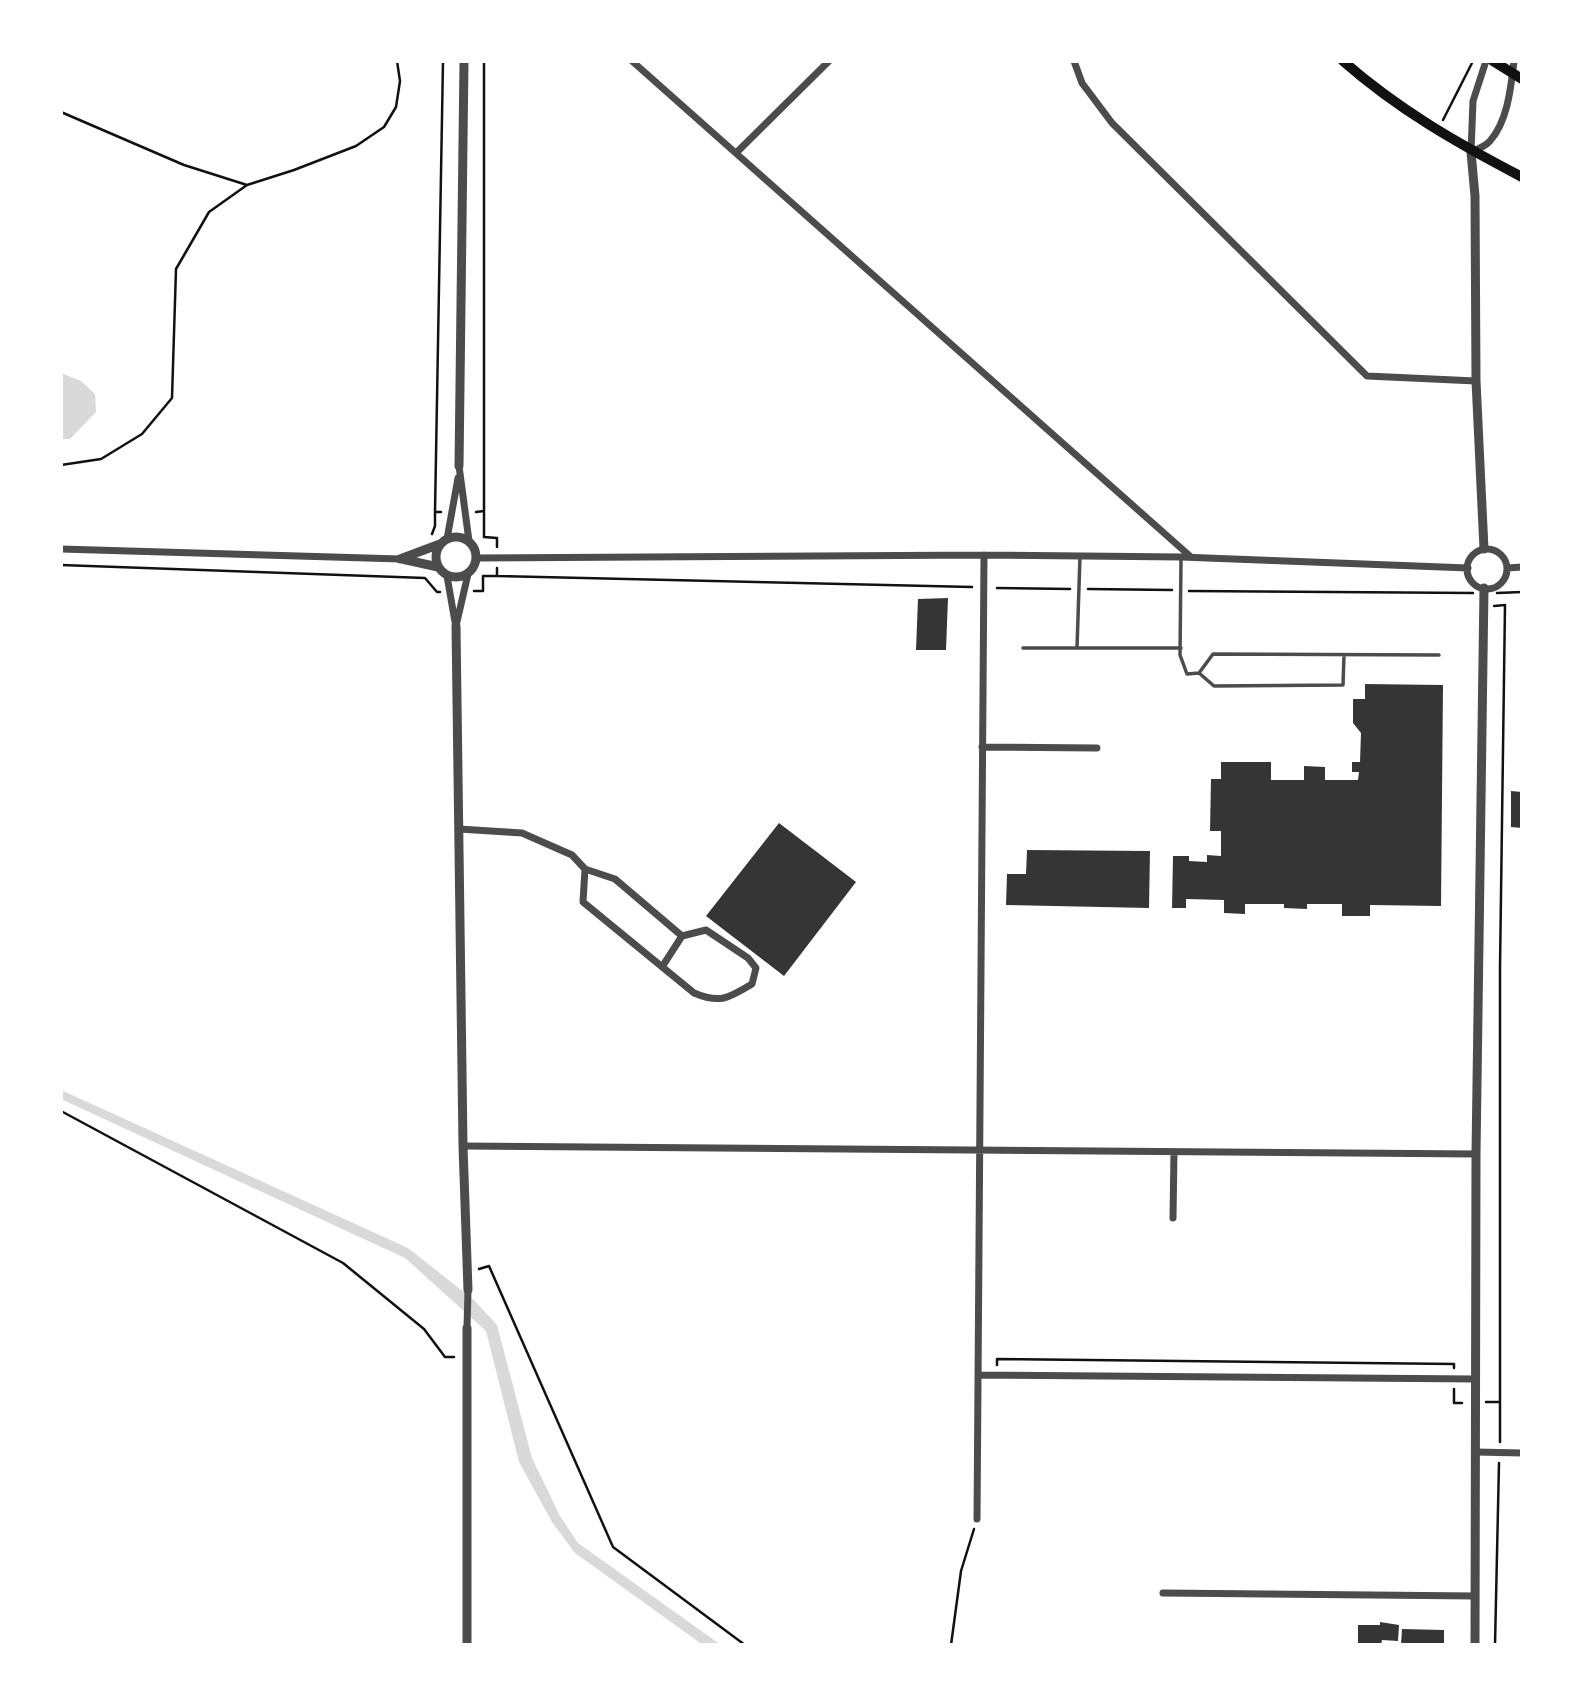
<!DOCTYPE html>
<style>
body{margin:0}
#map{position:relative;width:1583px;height:1706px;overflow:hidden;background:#fff;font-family:Figtree,sans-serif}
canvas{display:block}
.frame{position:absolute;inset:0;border:63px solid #fff;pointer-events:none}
</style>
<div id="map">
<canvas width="1583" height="1706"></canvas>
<div class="frame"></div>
</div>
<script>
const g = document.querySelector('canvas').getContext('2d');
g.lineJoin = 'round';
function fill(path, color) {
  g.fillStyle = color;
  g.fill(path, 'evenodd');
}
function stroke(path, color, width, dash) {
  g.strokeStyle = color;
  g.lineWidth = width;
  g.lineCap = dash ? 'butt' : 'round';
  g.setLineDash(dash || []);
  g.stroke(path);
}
fill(new Path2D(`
 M61,373L81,381L95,394L96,412L70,439H61Z
 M61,1090L408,1248L475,1301L497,1325L532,1458L560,1516L578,1543L721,1645H703L575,1553L552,1522L519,1462L486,1331L405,1258L61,1099Z`), '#d9d9d9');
fill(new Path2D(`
 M948,598L946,650H916L918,599Z
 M1365,684L1443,685L1441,906L1370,905V916H1342V904H1307V909L1284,908V904H1245V914L1224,913V900L1186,899V908H1172L1173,856H1189V861L1207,862V855L1221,856V831H1210L1211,779H1221V762H1271V780H1304V766L1325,767V780H1358L1359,772H1352V762H1360L1361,733L1353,723V699H1365Z
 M1511,791L1522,792V828L1511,827Z
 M779,823L856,882L784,976L706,916Z
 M1027,850L1150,851L1149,908L1006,905L1007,874H1026Z
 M1380,1622L1399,1625L1398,1641L1382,1640L1381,1645H1358V1625H1380Z
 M1402,1629L1444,1630V1645H1401Z`), '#353535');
stroke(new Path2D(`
 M61,112L184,165L247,185
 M1443,120L1472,63
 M61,465L101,459L142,434L172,398L176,269L209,212L247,185L294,170L356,146L384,127L396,107L400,81L397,61
 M484,511V61
 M435,512L443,61
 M476,512L484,511V537L497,538V547
 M432,534L435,526V512H441
 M61,565L425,578L437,592H440
 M497,576L972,587
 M997,588L1070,589
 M1088,589L1172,590
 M474,591H483V576H497V568
 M1189,591L1473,593
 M1497,593L1522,592
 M1494,606L1505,605L1500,967V1442
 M61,1111L343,1263L424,1329L445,1357H454
 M479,1269L489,1266L613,1547L745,1645
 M997,1365V1359L1454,1364V1368
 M1454,1389V1403H1462
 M1486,1402H1500
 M951,1645L961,1571L974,1529
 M1495,1645L1499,1463`), '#111', 2.5);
stroke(new Path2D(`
 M1181,559L1180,655L1187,674L1199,673L1214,686L1343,685L1344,655
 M1023,648H1181
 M1077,648L1080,556
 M1199,673L1213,654L1439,655`), '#4c4c4c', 3.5);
stroke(new Path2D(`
 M632,61L1191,557
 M1074,61L1082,83L1112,123L1367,376L1476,381
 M1486,61L1473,101L1471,152C1478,149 1486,146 1490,141C1508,121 1511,86 1514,61
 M736,153L829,61
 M459,466L469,541
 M447,539L458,478
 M61,549L400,559
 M1467 569a20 20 0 1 1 40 0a20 20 0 1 1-40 0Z
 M477,558L984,555L1181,557L1468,568
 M1507,568L1522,567
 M447,576L455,622
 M456,626L468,574
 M982,747L1097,748
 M459,829L522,833L572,855L585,869L615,879L682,936L706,930L748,958L756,968L752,984C729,998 720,1004 694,993L583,902L585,869
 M662,967L682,936
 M463,1146L1476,1154
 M1173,1218L1174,1152
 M467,1328L468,1290
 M978,1375L1476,1379
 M1476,1452L1522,1453
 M977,1519L984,555
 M1163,1593L1475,1596`), '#4c4c4c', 7);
stroke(new Path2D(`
 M1471,152L1475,196L1476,381L1484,549
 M459,466L464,61
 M436 557a20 20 0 1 1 40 0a20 20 0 1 1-40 0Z
 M400,559L440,544
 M402,559L438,567
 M456,626L463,1146L468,1290
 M467,1645V1328
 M1475,1645L1476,1154L1484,588`), '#4c4c4c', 9);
stroke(new Path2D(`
 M1343,61C1399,110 1457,143 1522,177
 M1493,61L1522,79`), '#111', 10);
</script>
